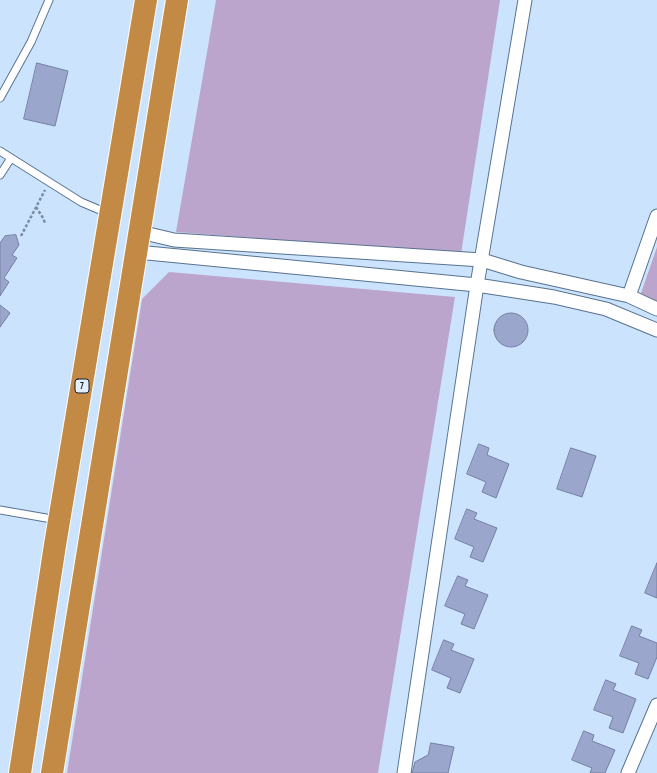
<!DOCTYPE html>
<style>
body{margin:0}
canvas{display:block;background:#cbe3fd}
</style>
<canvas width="657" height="773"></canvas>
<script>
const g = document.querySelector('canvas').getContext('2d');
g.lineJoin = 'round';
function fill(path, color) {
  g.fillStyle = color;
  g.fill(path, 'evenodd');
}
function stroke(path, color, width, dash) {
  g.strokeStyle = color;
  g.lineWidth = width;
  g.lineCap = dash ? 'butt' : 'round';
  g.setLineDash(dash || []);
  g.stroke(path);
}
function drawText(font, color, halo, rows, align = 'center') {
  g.font = font + ' "PT Sans Narrow",sans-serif';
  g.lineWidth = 3.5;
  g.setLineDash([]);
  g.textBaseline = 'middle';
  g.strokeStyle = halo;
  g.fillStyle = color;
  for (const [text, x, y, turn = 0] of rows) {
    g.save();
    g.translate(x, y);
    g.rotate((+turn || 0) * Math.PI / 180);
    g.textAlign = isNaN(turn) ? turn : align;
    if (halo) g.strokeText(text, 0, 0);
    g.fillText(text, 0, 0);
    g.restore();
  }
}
fill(new Path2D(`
 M216,0H500L461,254L176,232Z
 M657,247V302L640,296Z
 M169,272L455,297L378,773H67L142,299Z`), '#bca5cc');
const building = new Path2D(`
 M37,63L68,71L55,126L24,119Z
 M16,235L19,245L12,255L17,258L4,278L9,282L0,296V243L5,236Z
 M0,305L10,313L0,327Z
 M494 330a17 17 0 1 1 34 0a17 17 0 1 1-34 0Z
 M479,444L489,448L487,455L509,464L496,498L482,492L486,482L467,474Z
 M571,448L596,456L582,497L557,489Z
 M467,509L477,513L474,519L497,528L483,562L470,557L474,547L455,539Z
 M657,563V598L645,593Z
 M458,576L468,580L465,586L488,595L474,629L461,624L465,614L445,606Z
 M632,626L642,630L639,636L657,643V657L648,679L635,674L639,663L620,656Z
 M444,640L454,644L451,650L474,659L460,693L447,688L451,678L432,670Z
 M606,680L616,684L613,690L636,699L623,733L609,728L613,717L594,710Z
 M584,731L594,735L592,741L615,750L605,773H590L592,768L572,760Z
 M431,743L454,747L448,773H412L415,762L428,755Z`);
fill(building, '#9aa6cb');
stroke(building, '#7480a3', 1);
const lane = new Path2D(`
 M0,98L31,42L49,0
 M0,151L81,202L107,213
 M0,175L11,158
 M0,510L52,519L57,522`);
const street = new Path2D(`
 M140,232L174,240L482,260L521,272L629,296L657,309
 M137,252L477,285L554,297L606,309L657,330
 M629,296L657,216
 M404,773L477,285L525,0
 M628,773L657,705`);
const highway = new Path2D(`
 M20,773L55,545L146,0
 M52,773L177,0`);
stroke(lane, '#587390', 9);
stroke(street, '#587390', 15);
stroke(highway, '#fff', 24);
stroke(new Path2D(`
 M36,207L43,218L45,223
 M21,236L45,190`), '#7b8ea1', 2.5, [3, 2]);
stroke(lane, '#fff', 7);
stroke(street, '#fff', 13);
stroke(highway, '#c28a44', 22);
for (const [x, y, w] of [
 [82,386,14]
]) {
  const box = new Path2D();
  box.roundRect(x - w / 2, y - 7, w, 14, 3);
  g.fillStyle = '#e3effc';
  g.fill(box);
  stroke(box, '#121d28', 1);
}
drawText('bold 9px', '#121d28', null, [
 ["7",82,386]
]);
</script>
